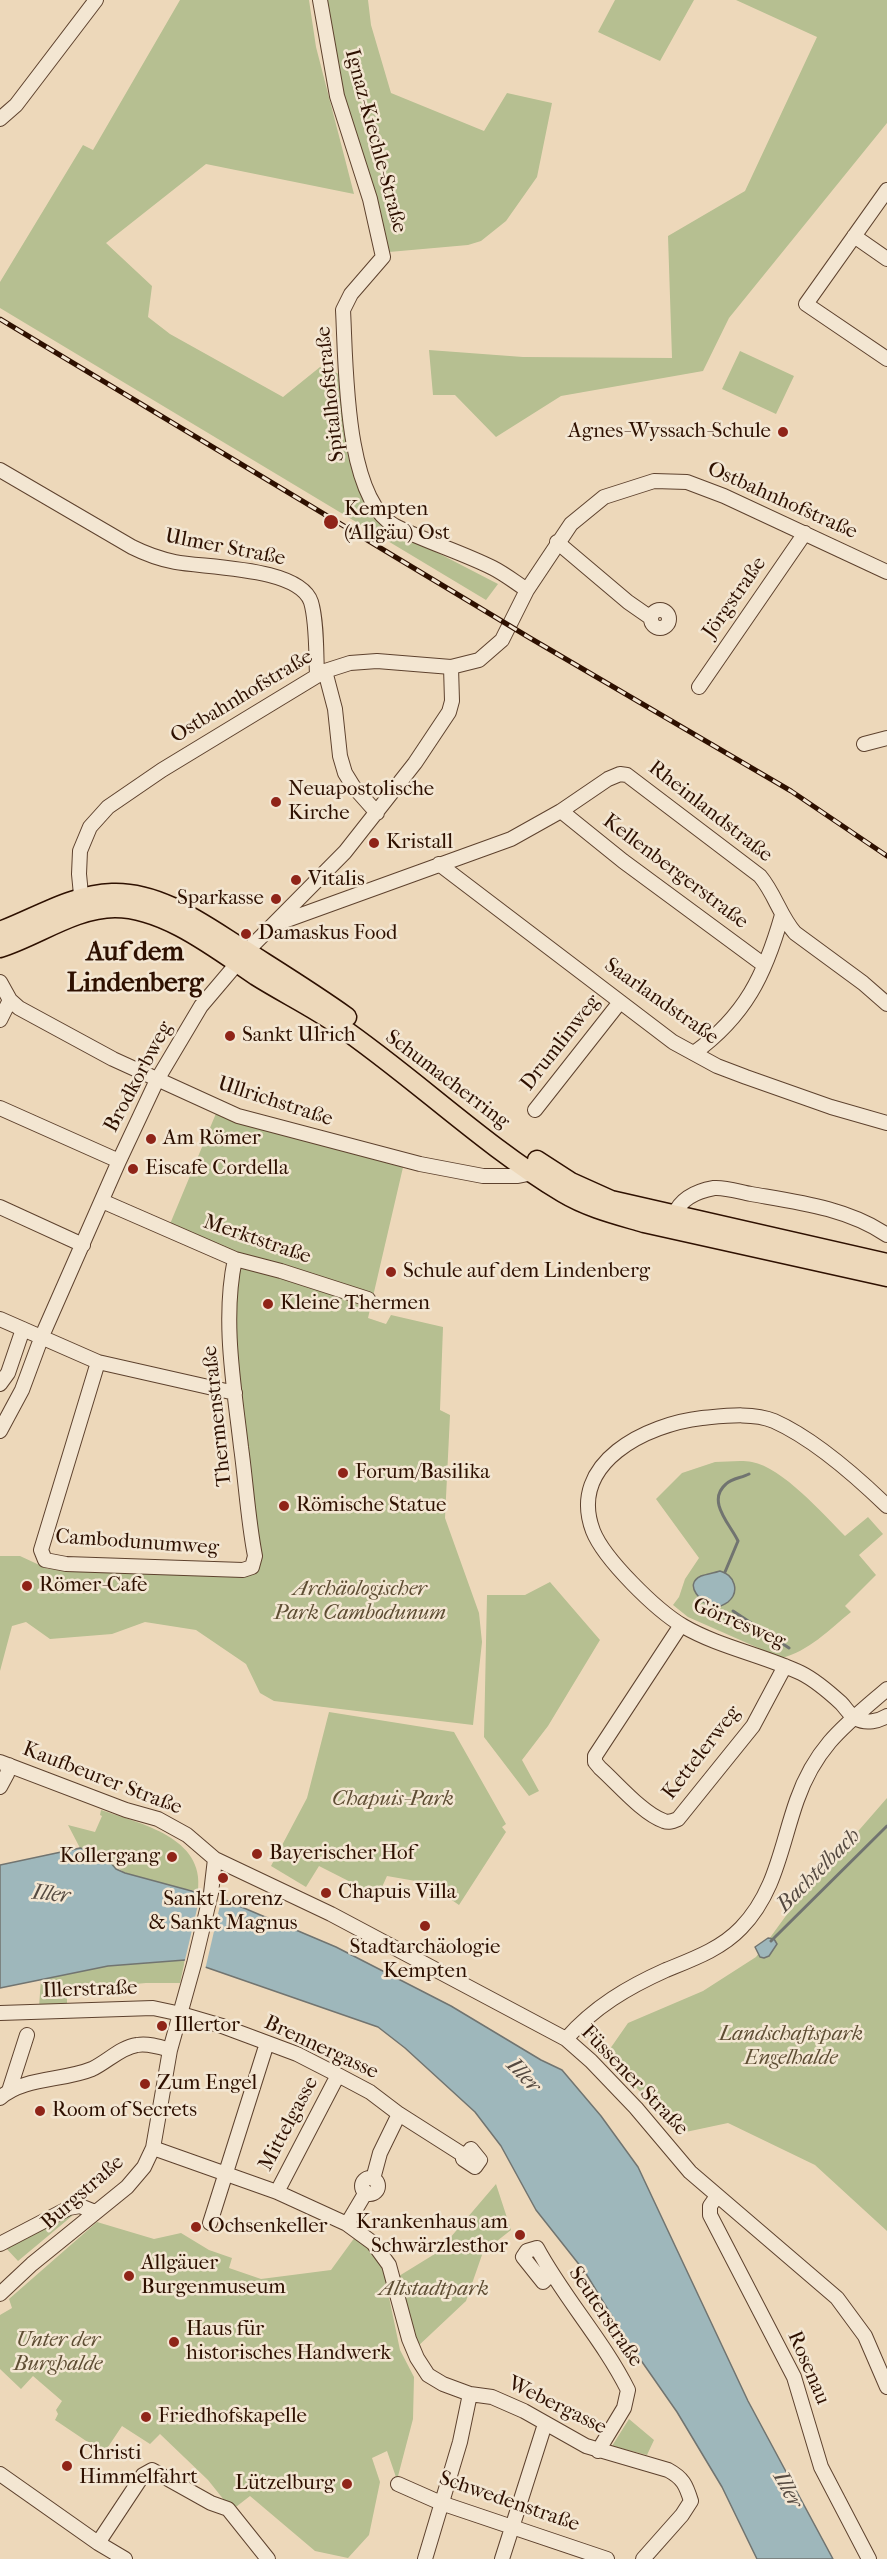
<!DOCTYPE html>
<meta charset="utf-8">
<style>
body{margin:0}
canvas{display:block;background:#edd8ba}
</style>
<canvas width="887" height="2559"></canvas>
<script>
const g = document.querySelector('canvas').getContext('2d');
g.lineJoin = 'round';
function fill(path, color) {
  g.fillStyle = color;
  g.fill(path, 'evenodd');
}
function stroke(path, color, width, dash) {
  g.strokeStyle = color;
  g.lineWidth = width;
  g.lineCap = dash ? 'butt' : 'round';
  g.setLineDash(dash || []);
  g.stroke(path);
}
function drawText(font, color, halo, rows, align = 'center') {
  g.font = font + ' "IM FELL French Canon",serif';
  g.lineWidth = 5;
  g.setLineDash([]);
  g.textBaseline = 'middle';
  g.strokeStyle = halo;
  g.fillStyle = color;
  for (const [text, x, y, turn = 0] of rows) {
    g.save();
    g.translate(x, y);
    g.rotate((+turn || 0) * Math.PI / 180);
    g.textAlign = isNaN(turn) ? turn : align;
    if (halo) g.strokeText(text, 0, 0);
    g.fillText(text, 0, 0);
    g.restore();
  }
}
fill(new Path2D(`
 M180,0H309L316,47L354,194L206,164L106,243L152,286L148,317L170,334L283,397L320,367L339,374L348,456L360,491L380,523L498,584L486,600L0,308V282L83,145L93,150Z
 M325,0H368L371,25L391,93L484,131L507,93L552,103L537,177L506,221L481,241L468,245L389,252L342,94Z
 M615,0H694L660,61L598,32Z
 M736,0H887V123L729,318L703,371L561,396L496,437L455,395H433L429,350L523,357L672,358L668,236L745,191L817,37Z
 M740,351L794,376L776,414L722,389Z
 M217,1111L404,1163L368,1318L386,1324L391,1315L443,1327L440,1410L450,1415L445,1518L479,1613L482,1642L473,1725L274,1701L260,1693L246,1664L196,1630L145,1622L112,1634L50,1639L26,1622L12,1626L0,1671V1556H20L48,1569L245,1575L260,1565L236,1338V1284L240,1256L170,1224Z
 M715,1462C727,1462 741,1460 752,1462C782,1467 824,1515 845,1536L868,1517L883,1534L859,1555L876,1575L845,1606L851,1612C830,1629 808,1652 781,1658L688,1617L673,1605L679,1597L685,1579L699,1558L656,1499L682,1473Z
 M550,1582L600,1640L548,1726L522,1760L539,1791L529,1796L484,1737L487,1595H525Z
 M329,1712L454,1732L506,1824L502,1827L506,1832L459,1905L427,1883L387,1876L378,1896L319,1866L306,1887L271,1866L307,1798Z
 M887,1798V2231L815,2165L728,2123L681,2133L605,2056L628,2023L703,1991L756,1957L793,1906Z
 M101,1810C141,1824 205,1837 198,1891L165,1886L125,1873L93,1850L80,1848L68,1825L95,1832L102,1816L100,1815Z
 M185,1960L180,1983H146L67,1990V2006L39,2007L41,1979L108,1966Z
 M496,2184L511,2230L483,2252L466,2301L416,2348L399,2276L438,2252Z
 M72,2213V2216L18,2261L4,2246Z
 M97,2222L154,2239L181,2233L209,2250L232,2258L229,2268L261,2279L331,2270L355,2237L381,2259L400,2350L414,2377L413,2419L397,2480L387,2451L372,2458L380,2482L369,2535L348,2558L315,2551L250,2496L232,2510L208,2480L160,2434L150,2444L122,2426L104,2453L55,2420L58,2414L56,2410L62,2401L33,2376L21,2389L0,2369V2315L12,2308L9,2299Z
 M629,2419L654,2440L647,2455L612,2446Z`), '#b6bf91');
const water = new Path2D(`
 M720,1571C735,1575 740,1592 728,1602C724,1605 718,1607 713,1608C703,1603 682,1585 701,1576C707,1574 714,1573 720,1571Z
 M80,1848L104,1855L116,1869L125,1873L225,1900L336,1947L451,2006L541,2060L562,2070L601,2116L638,2167L748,2401L833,2559H757L722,2487L677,2412L624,2336L585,2272L536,2210L501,2146L475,2112L405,2048L378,2027L185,1960L108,1966L0,1988V1865Z
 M768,1938L774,1939L777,1944L769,1956L764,1958L760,1957L755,1947Z`);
fill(water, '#9eb7bb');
stroke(water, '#717470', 1.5);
fill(new Path2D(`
 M201,1892L222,1897L205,1970L184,1964Z`), '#edd8ba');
stroke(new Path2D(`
 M725,1572L738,1541C730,1524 706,1501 726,1484C732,1478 742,1478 749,1474
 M733,1611L789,1648
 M771,1941L887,1826`), '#717470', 3);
const minor = new Path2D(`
 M320,0L337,96L370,199L383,257L351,294L343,310C346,362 344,499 395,526C427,542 461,552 493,568C505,574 516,583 527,590
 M0,119L16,105L96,0
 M887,190L806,304L887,359
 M854,236L887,259
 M0,470L132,547C146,554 160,559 175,562C207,568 299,567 311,602C317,622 316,654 317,675
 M557,542L628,602L651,618
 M651 619a9 9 0 1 1 18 0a9 9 0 1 1-18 0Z
 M325,671L335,709L340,756L345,773L353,786L377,813
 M699,687L805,533
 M864,744L887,738
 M561,811L623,861L764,965
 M439,864L673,1042L717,1066L746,1077L831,1107L887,1123
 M82,905L79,874L80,851L90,827L108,807L162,770L325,671L350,663L377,661L451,667L479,660L502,640L527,590L571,524L604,497L654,481L687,482L724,496L887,572
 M276,924L511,839L561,811L608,779L620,774L627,775L760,876C775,894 780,916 795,933L863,983L887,1004
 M0,982L10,1000L19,1008L113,1059L238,1116L420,1164L483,1176H518L533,1173
 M0,1020L10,1000
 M694,1053C745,1016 765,975 782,915
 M0,1108L119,1161
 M535,1110L620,1002
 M102,1201L235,1259L281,1271L368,1299
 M0,1207L83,1245
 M674,1215C681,1198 697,1191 714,1188C725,1187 740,1192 751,1194C797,1202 847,1208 887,1235
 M0,1319L98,1362L235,1393
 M98,1362L41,1550L45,1560L66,1564L243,1570L252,1567L255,1556C248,1520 246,1483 241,1447C234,1386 222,1319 235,1259
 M0,1384L8,1373L23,1329
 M0,1431L22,1390L42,1336L119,1161L157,1080L201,1006L251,947L345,852L415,763L449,712L452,701L451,667
 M887,1506C857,1477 812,1438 774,1421C753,1412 724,1416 702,1418C648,1424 567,1462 593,1531C604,1559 656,1610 683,1626C719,1647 763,1655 801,1673C815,1680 829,1692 841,1703C846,1708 850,1716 857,1719C866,1724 879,1721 887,1716
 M681,1625L595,1756V1762L600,1768C617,1783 643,1814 664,1821C669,1823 673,1821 678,1819L753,1726L785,1666
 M0,1762L126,1810L158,1819L187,1835L215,1859L331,1914L566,2039L591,2061L636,2108L690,2172L837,2298L865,2336L887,2387
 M0,1787L7,1774L9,1765
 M0,2013L153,2008L181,2014L222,2026L297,2054L338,2075L370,2092L399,2114L465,2156L463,2159L475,2167L480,2160L471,2149L465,2156
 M566,2039C594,2007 628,1987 666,1970C693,1959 721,1949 741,1928C776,1892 781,1845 797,1800C816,1746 845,1725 887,1689
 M9,2091L27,2035
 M0,2098C24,2077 63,2081 92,2069C107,2062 121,2047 137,2045C148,2043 160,2047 170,2050
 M153,2148L277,2192L347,2224L373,2243L389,2265L409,2339L417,2358L428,2375L443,2384L470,2394L492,2397L524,2411L586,2446L668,2470C683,2478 686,2485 691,2501L682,2515L643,2559
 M362 2186a8 8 0 1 1 16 0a8 8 0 1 1-16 0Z
 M373,2179L380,2153L399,2114
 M277,2192L338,2075
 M717,2196L710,2206V2215L794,2377L821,2467L869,2559
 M210,2223L267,2043
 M347,2224L366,2192
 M0,2244L69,2208L80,2206L95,2212
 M551,2274L543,2282L523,2257L527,2251L537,2248C564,2298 603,2340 628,2390L624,2408L598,2451
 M0,2294L32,2264L127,2187L144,2167L153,2148L170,2050L194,1964L211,1893L215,1859
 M0,2474L98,2543L125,2559
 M398,2484L441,2503L607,2559
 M98,2543L143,2475L152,2470L211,2503L228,2509L268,2559
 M425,2559L460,2442L470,2394
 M502,2559L545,2424`);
const major = new Path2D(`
 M0,931C35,918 73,894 112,893C162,891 207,927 248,952C281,973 315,994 347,1017
 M0,948C38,936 75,908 115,908C164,908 216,949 256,976C283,993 312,1007 338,1025C415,1078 483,1145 563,1193C588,1208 617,1215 644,1223L887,1277
 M537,1160L571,1182L611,1200L887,1263`);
stroke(minor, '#5e422e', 16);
stroke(major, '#2e1000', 21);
stroke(minor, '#f3e6d2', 14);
stroke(major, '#edd8ba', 18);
const rail = new Path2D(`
 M0,319L530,638L791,791L887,856`);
stroke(rail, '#2e1000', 5);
stroke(rail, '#f3e6d2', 3, [9]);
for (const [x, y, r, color] of [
 [783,432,6,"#8f2418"],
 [331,522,8,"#8f2418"],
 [276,802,6,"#8f2418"],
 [374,843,6,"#8f2418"],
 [296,880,6,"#8f2418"],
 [276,899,6,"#8f2418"],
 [246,934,6,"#8f2418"],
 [230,1036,6,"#8f2418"],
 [151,1139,6,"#8f2418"],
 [133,1169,6,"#8f2418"],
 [391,1272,6,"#8f2418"],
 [268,1304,6,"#8f2418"],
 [343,1473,6,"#8f2418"],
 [284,1506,6,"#8f2418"],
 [27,1586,6,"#8f2418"],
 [257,1854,6,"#8f2418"],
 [172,1857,6,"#8f2418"],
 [223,1878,6,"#8f2418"],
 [326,1893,6,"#8f2418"],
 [425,1926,6,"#8f2418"],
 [162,2026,6,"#8f2418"],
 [145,2084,6,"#8f2418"],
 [40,2111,6,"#8f2418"],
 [196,2227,6,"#8f2418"],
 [520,2235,6,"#8f2418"],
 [129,2276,6,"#8f2418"],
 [174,2342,6,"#8f2418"],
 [146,2417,6,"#8f2418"],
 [67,2466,6,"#8f2418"],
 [347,2484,6,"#8f2418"]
]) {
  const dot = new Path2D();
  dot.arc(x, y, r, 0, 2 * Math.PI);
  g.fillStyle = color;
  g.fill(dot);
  stroke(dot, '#f3e6d2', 2);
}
drawText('21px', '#2e1000', '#f3e6d2', [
 ["Ignaz-Kiechle-Straße",375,141,75],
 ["Spitalhofstraße",331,394,-96],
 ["Ostbahnhofstraße",782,501,24],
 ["Ulmer Straße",225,548,11],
 ["Jörgstraße",735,598,-55],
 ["Ostbahnhofstraße",242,697,-31],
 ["Rheinlandstraße",710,812,38],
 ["Kellenbergerstraße",675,872,37],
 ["Saarlandstraße",661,1002,35],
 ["Drumlinweg",561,1043,-52],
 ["Brodkorbweg",139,1077,-62],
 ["Schumacherring",447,1080,37],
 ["Ullrichstraße",275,1102,18],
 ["Merktstraße",257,1240,19],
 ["Thermenstraße",218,1416,-96],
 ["Cambodunumweg",137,1543,4],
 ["Görresweg",739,1624,23],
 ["Kettelerweg",702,1753,-52],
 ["Kaufbeurer Straße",102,1779,21],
 ["Illerstraße",90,1990,-2],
 ["Brennergasse",321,2048,25],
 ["Füssener Straße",634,2081,46],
 ["Mittelgasse",289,2124,-62],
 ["Burgstraße",83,2193,-41],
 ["Seuterstraße",605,2317,56],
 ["Rosenau",808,2368,67],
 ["Webergasse",557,2406,26],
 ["Schwedenstraße",509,2502,19]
]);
drawText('21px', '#2e1000', '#f3e6d2', [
 ["Agnes-Wyssach-Schule",771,432,"right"],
 ["Kempten",344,510],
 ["(Allgäu) Ost",344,534],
 ["Neuapostolische",288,790],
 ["Kirche",288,814],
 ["Kristall",386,843],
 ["Vitalis",308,880],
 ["Sparkasse",264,899,"right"],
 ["Damaskus Food",258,934],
 ["Sankt Ulrich",242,1036],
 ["Am Römer",163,1139],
 ["Eiscafe Cordella",145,1169],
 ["Schule auf dem Lindenberg",403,1272],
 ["Kleine Thermen",280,1304],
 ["Forum/Basilika",355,1473],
 ["Römische Statue",296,1506],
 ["Römer-Cafe",39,1586],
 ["Bayerischer Hof",269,1854],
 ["Kollergang",160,1857,"right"],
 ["Chapuis Villa",338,1893],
 ["Sankt Lorenz",223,1900,"center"],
 ["& Sankt Magnus",223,1924,"center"],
 ["Stadtarchäologie",425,1948,"center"],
 ["Kempten",425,1972,"center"],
 ["Illertor",174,2026],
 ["Zum Engel",157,2084],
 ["Room of Secrets",52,2111],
 ["Krankenhaus am",508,2223,"right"],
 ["Schwärzlesthor",508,2247,"right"],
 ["Ochsenkeller",208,2227],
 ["Allgäuer",141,2264],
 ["Burgenmuseum",141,2288],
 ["Haus für",186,2330],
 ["historisches Handwerk",186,2354],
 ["Friedhofskapelle",158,2417],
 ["Christi",79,2454],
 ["Himmelfahrt",79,2478],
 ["Lützelburg",335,2484,"right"]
], 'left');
drawText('italic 21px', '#5e4d33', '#f3e6d2', [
 ["Archäologischer",360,1590],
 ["Park Cambodunum",360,1614],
 ["Chapuis-Park",393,1800],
 ["Landschaftspark",791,2035],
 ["Engelhalde",791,2059],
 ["Altstadtpark",434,2290],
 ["Unter der",58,2341],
 ["Burghalde",58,2365]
]);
drawText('italic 22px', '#554a41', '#f3e6d2', [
 ["Bachtelbach",819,1871,-45],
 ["Iller",51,1895,6],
 ["Iller",523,2076,46],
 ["Iller",787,2490,62]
]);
drawText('bold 27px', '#2e1000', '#f3e6d2', [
 ["Auf dem",135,953],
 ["Lindenberg",135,984]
]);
</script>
